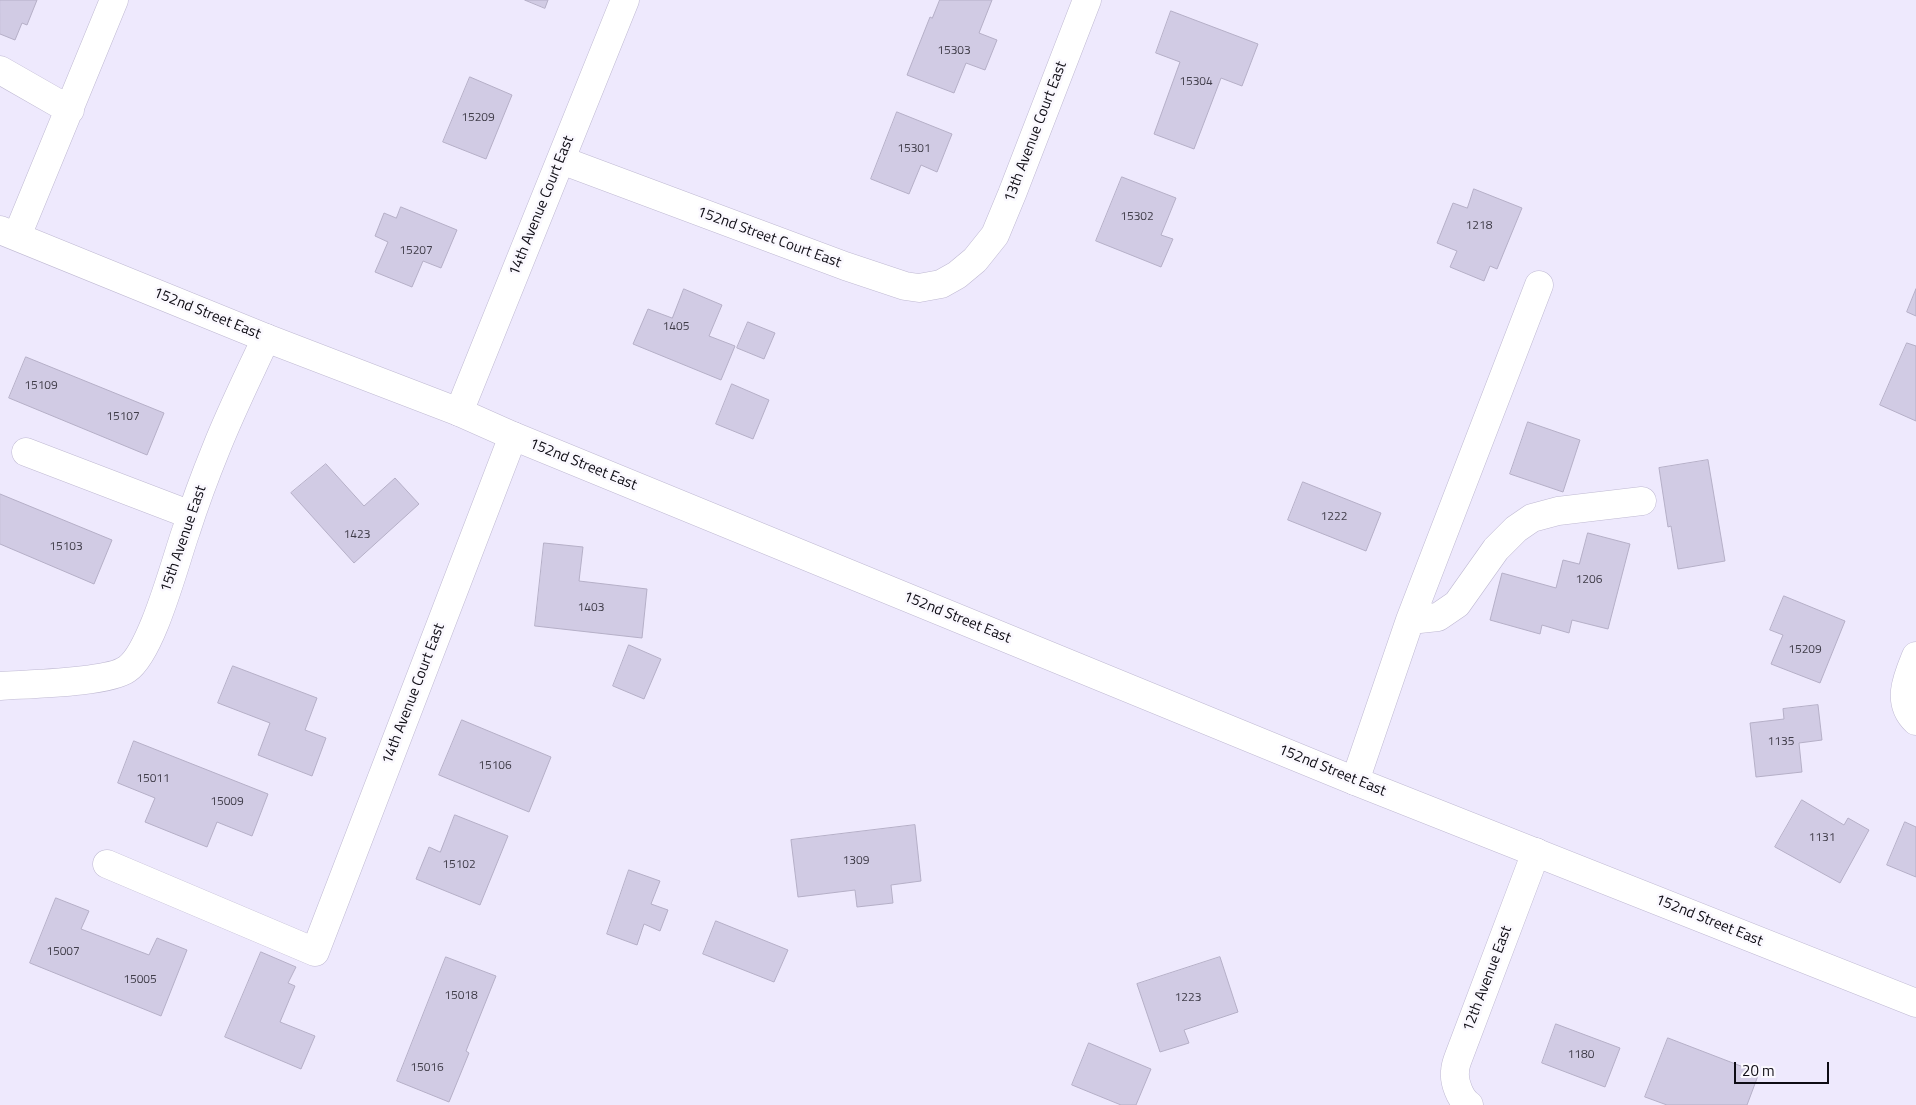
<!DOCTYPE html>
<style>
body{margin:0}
#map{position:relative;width:1916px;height:1105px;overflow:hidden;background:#eee9fd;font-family:"Titillium Web",sans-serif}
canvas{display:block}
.scale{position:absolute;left:1734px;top:1062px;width:95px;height:22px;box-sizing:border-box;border:2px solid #0e0c14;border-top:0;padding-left:6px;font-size:15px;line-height:18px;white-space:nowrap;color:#0e0c14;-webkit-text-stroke:4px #faf8fe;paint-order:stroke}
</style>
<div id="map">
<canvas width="1916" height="1105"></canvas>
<div class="scale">20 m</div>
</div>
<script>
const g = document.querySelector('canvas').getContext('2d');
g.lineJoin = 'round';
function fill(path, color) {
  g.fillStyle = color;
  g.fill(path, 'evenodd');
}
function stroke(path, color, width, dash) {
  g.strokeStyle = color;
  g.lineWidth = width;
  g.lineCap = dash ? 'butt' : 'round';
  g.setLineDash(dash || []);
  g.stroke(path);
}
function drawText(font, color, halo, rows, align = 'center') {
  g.font = font + ' "Titillium Web",sans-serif';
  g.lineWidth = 5;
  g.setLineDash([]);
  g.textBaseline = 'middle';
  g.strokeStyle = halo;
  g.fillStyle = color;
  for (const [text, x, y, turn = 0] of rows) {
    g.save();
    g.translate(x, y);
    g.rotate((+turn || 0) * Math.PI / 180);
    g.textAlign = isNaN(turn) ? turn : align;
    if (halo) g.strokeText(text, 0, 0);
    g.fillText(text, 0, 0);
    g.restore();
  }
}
const building = new Path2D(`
 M0,0H37L27,25L22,23L15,40L0,34Z
 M525,0H548L545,8Z
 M940,0H992L979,33L997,40L985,70L966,63L954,93L907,75L930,17L932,18Z
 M1171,11L1258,44L1242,86L1221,78L1194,149L1154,134L1180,62L1156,53Z
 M470,77L512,95L486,159L443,142Z
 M897,112L952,134L937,172L921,165L909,194L871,179Z
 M1122,177L1176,198L1161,235L1173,239L1161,267L1096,241Z
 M1474,189L1522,208L1497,269L1490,266L1484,281L1450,267L1457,251L1437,243L1453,203L1467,208Z
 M401,207L457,230L441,268L423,261L412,287L375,272L388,242L375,236L384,213L396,218Z
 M684,289L722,305L709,336L735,346L721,380L633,344L648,309L672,318Z
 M1916,289V316L1907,312Z
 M748,322L775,333L764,359L737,348Z
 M1907,343L1916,346V421L1880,405Z
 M26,357L164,413L147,455L9,398Z
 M732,384L769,400L753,439L716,424Z
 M1528,422L1580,440L1563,492L1510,474Z
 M1708,460L1725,561L1678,569L1671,526L1668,527L1659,468Z
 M326,464L364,506L395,478L419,504L354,563L291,493Z
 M1303,482L1381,513L1366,551L1288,520Z
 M0,494L112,540L94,584L0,544Z
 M1588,533L1630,544L1608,629L1572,620L1569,633L1542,625L1540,634L1490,620L1502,573L1556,588L1563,560L1579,564Z
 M544,543L583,547L579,581L647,589L642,638L535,626Z
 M1784,596L1845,621L1820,683L1771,664L1783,635L1770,630Z
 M629,645L661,659L644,699L613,686Z
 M233,666L317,698L305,730L326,738L312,776L258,755L270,723L218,703Z
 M1818,705L1822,740L1799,743L1802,772L1756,777L1750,723L1784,719L1783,709Z
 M462,720L551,757L529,812L439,775Z
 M134,741L268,794L252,836L217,822L207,847L145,822L155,798L118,783Z
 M1802,800L1844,825L1848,818L1869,830L1840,883L1775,847Z
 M455,815L508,836L480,905L416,879L429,847L440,852Z
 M1905,822L1916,827V877L1887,865Z
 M915,825L921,881L891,885L893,903L857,907L855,890L798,897L791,840Z
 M629,870L660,881L651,904L668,910L660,931L644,924L637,945L607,934Z
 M56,898L89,911L81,929L149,955L157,938L187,950L161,1016L30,963Z
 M716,921L788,950L774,982L703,954Z
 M261,952L296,967L288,983L295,986L280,1022L315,1036L301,1069L225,1037Z
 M446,957L496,976L466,1051L469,1053L449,1102L397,1081Z
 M1220,957L1238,1012L1184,1030L1189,1043L1160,1052L1137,984Z
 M1556,1024L1620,1048L1605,1087L1542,1063Z
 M1668,1038L1759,1073L1747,1105H1667L1645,1097Z
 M1089,1043L1151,1069L1136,1105H1121L1072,1085Z`);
fill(building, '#d1cbe4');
stroke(building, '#b5afc7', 1);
const minor = new Path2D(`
 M0,70L70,110
 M561,160L845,266L905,286L919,288L941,284L957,275L975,260L995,235L1012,194L1087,0
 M17,236L114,0
 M459,412L625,0
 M26,452L191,515
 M1410,620L1438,617L1457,604L1496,549L1516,529L1532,518L1558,511L1642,501
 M1916,656C1907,678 1896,702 1916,721
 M0,686C26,684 108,683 127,669C152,652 175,562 186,531C195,503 205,476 216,449C231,411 249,375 266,338
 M1355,781L1410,620L1539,285
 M107,864L315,952L513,436
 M1469,1105C1460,1099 1454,1082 1455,1072C1455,1067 1457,1061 1459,1056L1536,852`);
const major = new Path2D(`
 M0,230L266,338L459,412L513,436L1355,781L1916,1003`);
stroke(minor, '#bfb9d2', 29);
stroke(major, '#bfb9d2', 29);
stroke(minor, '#fff', 28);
stroke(major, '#fff', 28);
drawText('12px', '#3f3c48', null, [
 ["15303",954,51],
 ["15304",1196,82],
 ["15209",478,118],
 ["15301",914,149],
 ["15302",1137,217],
 ["1218",1479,226],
 ["15207",416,251],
 ["1405",676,327],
 ["15109",41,386],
 ["15107",123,417],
 ["1222",1334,517],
 ["1423",357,535],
 ["15103",66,547],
 ["1206",1589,580],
 ["1403",591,608],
 ["15209",1805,650],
 ["1135",1781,742],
 ["15106",495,766],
 ["15011",153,779],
 ["15009",227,802],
 ["1131",1822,838],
 ["1309",856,861],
 ["15102",459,865],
 ["15007",63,952],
 ["15005",140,980],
 ["15018",461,996],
 ["1223",1188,998],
 ["1180",1581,1055],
 ["15016",427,1068]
]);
drawText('15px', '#0e0c14', '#faf8fe', [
 ["13th Avenue Court East",1036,132,-69],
 ["14th Avenue Court East",542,206,-68],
 ["152nd Street Court East",769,238,20],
 ["152nd Street East",207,314,22],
 ["152nd Street East",583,465,22],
 ["15th Avenue East",184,539,-71],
 ["152nd Street East",957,618,22],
 ["14th Avenue Court East",414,694,-69],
 ["152nd Street East",1332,771,22],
 ["152nd Street East",1709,921,22],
 ["12th Avenue East",1488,979,-69]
]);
</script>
